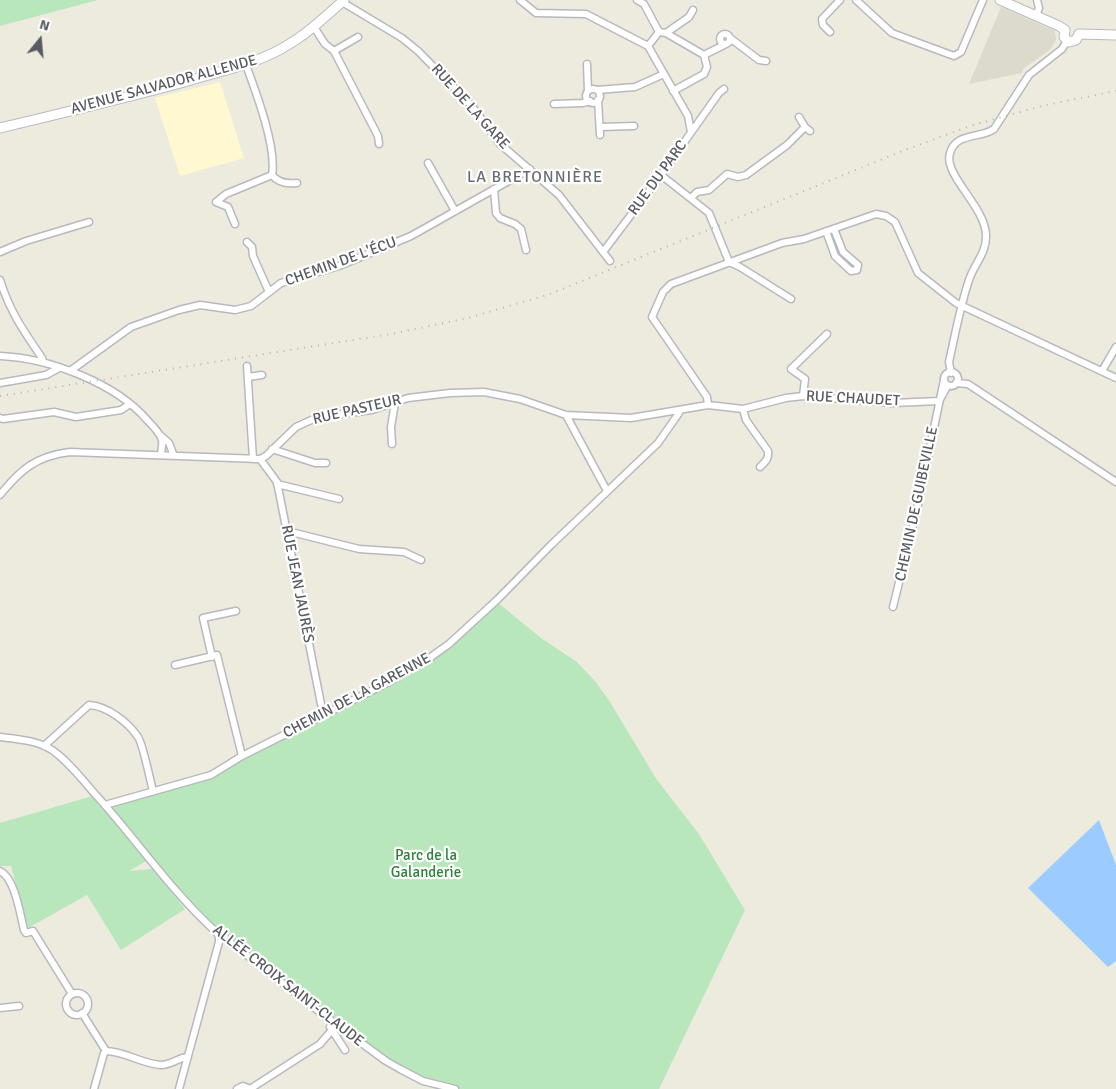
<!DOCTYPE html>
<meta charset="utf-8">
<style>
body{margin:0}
#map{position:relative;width:1116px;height:1089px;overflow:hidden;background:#edebde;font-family:Signika,sans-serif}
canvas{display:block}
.north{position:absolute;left:15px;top:15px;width:50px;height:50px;-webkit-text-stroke:4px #fff;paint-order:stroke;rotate:17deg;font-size:14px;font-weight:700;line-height:20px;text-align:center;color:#585b61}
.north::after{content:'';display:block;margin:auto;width:18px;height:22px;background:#585b61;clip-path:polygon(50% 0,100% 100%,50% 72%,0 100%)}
</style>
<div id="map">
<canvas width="1116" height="1089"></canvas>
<div class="north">N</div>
</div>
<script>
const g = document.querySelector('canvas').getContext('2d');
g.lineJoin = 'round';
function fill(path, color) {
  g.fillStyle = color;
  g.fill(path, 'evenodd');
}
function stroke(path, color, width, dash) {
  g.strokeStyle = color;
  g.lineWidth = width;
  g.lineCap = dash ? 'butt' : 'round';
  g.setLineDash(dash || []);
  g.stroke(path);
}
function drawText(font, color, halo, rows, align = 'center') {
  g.font = font + ' Signika,sans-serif';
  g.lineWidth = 4.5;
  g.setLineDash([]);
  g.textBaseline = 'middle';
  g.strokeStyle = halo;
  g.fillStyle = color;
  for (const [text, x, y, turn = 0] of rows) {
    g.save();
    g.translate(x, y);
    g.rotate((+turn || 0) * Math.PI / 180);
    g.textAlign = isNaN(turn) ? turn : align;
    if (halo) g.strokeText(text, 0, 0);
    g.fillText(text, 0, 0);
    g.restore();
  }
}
fill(new Path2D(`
 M220,82L244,158L180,176L155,98Z`), '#fff8d1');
fill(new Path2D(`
 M1001,7L1055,31L1056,40L1051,49L1023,69L1022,73L969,84Z`), '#dcdacd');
fill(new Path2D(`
 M0,0H98L0,26Z
 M497,602L541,638L577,662L595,681L610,702L657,780L699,834L745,910L659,1089H455L400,1069L216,932L150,859L129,871L153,869L185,909L121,950L87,895L28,928L11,866H0V823L96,795L106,805L211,775L429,660Z`), '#b8e7bc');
fill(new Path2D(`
 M1099,820L1116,865V961L1108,967L1028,888Z`), '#9cccff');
const street = new Path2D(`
 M520,0L536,13L586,14L648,46L688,116L691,132
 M637,0L644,4L659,32L666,33L704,55L726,44
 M856,0L892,33L954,56L961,52L983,0
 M342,2L402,38L418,51L471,105L500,144L559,195L610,261
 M1036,16L1039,8L1037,0
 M314,27L325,44L334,51L378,136L379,144
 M830,32L823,25L822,19L840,0
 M666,33L689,17L693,10
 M720 39a5 5 0 1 1 10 0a5 5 0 1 1-10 0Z
 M730,38L759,60L766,61
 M648,46L659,32
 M334,51L358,37
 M587,64L588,91
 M246,65C256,92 277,148 272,175
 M586 96a7 7 0 1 1 14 0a7 7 0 1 1-14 0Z
 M597,90L635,87L664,74
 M673,91L704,74L707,67L704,55
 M598,100L600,135
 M554,104L583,103L590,101
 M799,117L805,127L810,131
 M600,127L634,126
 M428,163L455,211
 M272,175C278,183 287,184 297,183
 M661,175L709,213L729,262
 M494,189L496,213L500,218L515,224L521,229L526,250
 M691,198L697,192L709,190L727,174L738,177L746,175L787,145L805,127
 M235,224L228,207L216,202L226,194L272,175
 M826,231L835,256L851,271L857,270L858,265L843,252L834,229
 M247,242L252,247L253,256L269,292
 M0,252L26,241L89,222
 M603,252L661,175L719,93L724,89
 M729,262L740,267L791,299
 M0,280C10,312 23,330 42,358L43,362
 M0,356C49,358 116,383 148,421C153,426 160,433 162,440C163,444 161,450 161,455
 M247,366L253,459
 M70,371L131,327L179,310L200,305L235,310L251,306L281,283L339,266L411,236L530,169
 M1102,371L1116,347
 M944 379a7 7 0 1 1 14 0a7 7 0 1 1-14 0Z
 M951,373L949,362C955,335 960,307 969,280C974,264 987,253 986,235C985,206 943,175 950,153C956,132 980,139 994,129L1029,75L1062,49L1067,41
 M248,377L262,375
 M0,383L46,375L59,368
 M956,383L968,384L1116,482
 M803,396L805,379L791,369L827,334
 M708,405L707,397L652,317L663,292L671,284L782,243L804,239L876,214L886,216L895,222L918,273L956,303L1116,378
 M743,409L746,420L768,451C769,459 765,462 760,467
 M566,415L607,491
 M0,418L3,419L54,412L76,417L121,410L130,404
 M160,435L169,443L174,456
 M392,444L391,427L395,403
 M272,449L315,463H326
 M260,459L277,482L323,714
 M277,484L339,499
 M0,495C20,470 36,456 70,452L260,459L266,456L296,427L318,417L372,410L408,398L450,393L484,392L520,399L566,415L631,418L708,405L743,409L786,398L803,396L893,403L939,401L948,385
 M287,531L359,549L404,552L421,560
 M893,607L917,509L944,380
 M212,657L203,618L236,611
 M175,665L217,655L242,756
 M0,737C17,739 36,740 52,750C68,761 82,779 95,794C136,839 171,891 216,932L219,936H222L326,1017L386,1061L400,1069L423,1081L455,1089
 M44,746L89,705C107,706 128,722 138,737C143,744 150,780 153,791
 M105,805L211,775L242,756L391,681L428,659L449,644L498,599L551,545L658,443L679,413V410
 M0,871C15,878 20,914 24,930L26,933L33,931L72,994
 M66 1004a11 11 0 1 1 22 0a11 11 0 1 1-22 0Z
 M0,1008L19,1006
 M82,1013L106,1051
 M330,1027L345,1050
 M106,1051C124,1051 142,1064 161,1065C171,1065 178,1058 187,1057
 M94,1089L104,1053L106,1051
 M179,1089L219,942V936
 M237,1089L243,1086L250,1089
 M250,1089L320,1044L332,1030`);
const secondary = new Path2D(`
 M1000,0L1059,26L1065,30
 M1065,30L1064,37L1069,42L1076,40L1079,34
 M1079,34L1116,35
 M0,128C63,113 126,98 188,81C220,71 252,65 281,49C305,36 324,18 344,0`);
stroke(street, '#b7b9bf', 9);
stroke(secondary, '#b8bbc2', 11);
stroke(street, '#fff', 6);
stroke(secondary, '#fff', 9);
stroke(new Path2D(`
 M0,396L391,334L468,318L550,294L905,150L973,125L1046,105L1116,91`), '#b5b6b6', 2, [1, 6]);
drawText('15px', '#585b61', '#fff', [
 ["AVENUE SALVADOR ALLENDE",164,85,-15],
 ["RUE DE LA GARE",470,107,48],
 ["RUE DU PARC",658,178,-54],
 ["CHEMIN DE L'ÉCU",341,262,-20],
 ["RUE CHAUDET",853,399,3],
 ["RUE PASTEUR",357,410,-13],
 ["CHEMIN DE GUIBEVILLE",917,504,-78],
 ["RUE JEAN JAURÈS",297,584,79],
 ["CHEMIN DE LA GARENNE",357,696,-28],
 ["ALLÉE CROIX SAINT-CLAUDE",288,986,38]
]);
drawText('15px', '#2e8338', '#fff', [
 ["Parc de la",426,856],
 ["Galanderie",426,873]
]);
g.letterSpacing = '1px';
drawText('16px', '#696d73', '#fff', [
 ["LA BRETONNIÈRE",535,178]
]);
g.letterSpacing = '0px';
</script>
